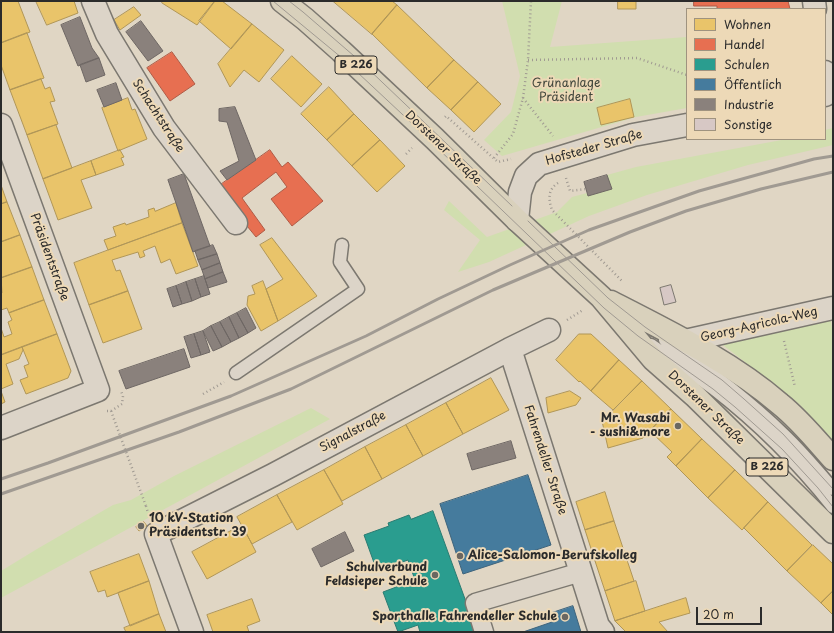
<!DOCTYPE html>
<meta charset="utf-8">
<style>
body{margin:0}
#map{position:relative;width:834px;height:633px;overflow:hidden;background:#e0d6c4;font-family:"Playpen Sans",sans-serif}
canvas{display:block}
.frame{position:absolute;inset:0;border:2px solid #2b2b2b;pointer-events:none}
.legend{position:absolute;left:686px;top:8px;width:140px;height:132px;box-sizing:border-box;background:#edd9b7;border:1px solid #9f937f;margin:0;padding:5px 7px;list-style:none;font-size:12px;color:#2b2b2b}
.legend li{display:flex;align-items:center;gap:8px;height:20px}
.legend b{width:20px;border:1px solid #9f937f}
.scale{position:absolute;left:696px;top:607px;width:66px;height:18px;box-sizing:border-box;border:2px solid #2b2b2b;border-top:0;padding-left:5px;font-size:12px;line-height:14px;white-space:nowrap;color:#2b2b2b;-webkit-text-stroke:3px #edd9b7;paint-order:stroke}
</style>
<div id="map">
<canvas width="834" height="633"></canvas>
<div class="frame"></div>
<ul class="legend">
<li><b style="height:11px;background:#e9c46a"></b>Wohnen</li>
<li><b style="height:11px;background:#e76f51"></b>Handel</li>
<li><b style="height:11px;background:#2a9d8f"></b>Schulen</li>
<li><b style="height:11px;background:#457b9d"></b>Öffentlich</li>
<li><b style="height:11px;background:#8a817c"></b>Industrie</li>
<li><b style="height:11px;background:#d7c8c5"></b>Sonstige</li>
</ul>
<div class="scale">20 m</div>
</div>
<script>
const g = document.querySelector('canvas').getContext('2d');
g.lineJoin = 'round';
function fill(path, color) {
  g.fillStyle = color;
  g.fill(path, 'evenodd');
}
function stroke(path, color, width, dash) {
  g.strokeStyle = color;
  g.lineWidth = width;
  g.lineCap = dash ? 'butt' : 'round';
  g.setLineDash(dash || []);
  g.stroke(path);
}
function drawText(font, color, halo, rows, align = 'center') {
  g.font = font + ' "Playpen Sans",sans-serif';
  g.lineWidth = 4;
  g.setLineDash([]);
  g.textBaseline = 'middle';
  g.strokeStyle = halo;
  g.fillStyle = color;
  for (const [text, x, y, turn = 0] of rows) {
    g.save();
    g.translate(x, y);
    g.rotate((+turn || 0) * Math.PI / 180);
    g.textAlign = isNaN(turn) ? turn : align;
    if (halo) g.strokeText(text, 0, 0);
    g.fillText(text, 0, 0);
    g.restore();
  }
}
fill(new Path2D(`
 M502,1H562L550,47L687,37V108L636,117L502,156L484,140L511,112L520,76Z
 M833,128V145L748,165L647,195L589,216L489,262L458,272L480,240L444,210L449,201L487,237L557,212L572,197L587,193L588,196L607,175L636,167L787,139H825V130Z
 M830,317L833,333V441L799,404L719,342Z
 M311,408L330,419L1,598V571L37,549L113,505L131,500L174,476Z`), '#d1deaf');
const homes = new Path2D(`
 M4,1H18L30,32L1,43V2Z
 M36,1H74L78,13L47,25Z
 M163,1H215L197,25L162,3Z
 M215,1H222L252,24L231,49L199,21Z
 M333,1H392L397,5L372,34Z
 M618,1H636V9H618Z
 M397,5L454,60L427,88L372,34Z
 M134,7L141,15L120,30L114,20Z
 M252,24L284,50L259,82L244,70L230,87L218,64Z
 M27,33L44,78L10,90L1,65V43Z
 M292,56L322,84L301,107L271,79Z
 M454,60L478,82L451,110L427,88Z
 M41,79L45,89L50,87L55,101L50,102L58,124L27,135L10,90Z
 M478,82L501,104L474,132L451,110Z
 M329,87L354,114L327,140L301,114Z
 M128,98L132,110L135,109L147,139L118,151L102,108Z
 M630,99L634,117L601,125L597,108Z
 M354,114L380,140L352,166L327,140Z
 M56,125L72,168L43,179L27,135Z
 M380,140L405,166L377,192L352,166Z
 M120,150L124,157L121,158L124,165L96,175L91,161Z
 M91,161L96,175L81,180L92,208L58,220L43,179Z
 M1,185L7,202L1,204Z
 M7,202L20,235L1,242V204Z
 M176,203L182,223L108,250L104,240L116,236L113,227L125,223L126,225L149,217L148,210L154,208L155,211Z
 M182,223L198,266L176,274L170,259L161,263L155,246L143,251L145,256L140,258L138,252L112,260L116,271L120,270L128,291L89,305L74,263Z
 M20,235L32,267L1,278V242Z
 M272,238L317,296L278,321L266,289L283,279L260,245Z
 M32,267L44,300L9,313L7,308L1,310V294L2,293L1,278Z
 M263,281L278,321L261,331L247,305L248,296L255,294L252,286Z
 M128,291L142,329L103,343L89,305Z
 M44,300L57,334L1,355V328L4,337L12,334L8,322L12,320L9,313Z
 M57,334L71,371L68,378L26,394L20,380L28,377L24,366L29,364L22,347Z
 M579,334H591L619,360L591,391L580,381L579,382L556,360Z
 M22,347L23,350L19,359L6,364L13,384L1,389V355Z
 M619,360L642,381L613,410L591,391Z
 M491,378L509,410L463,434L446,403Z
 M642,381L671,409L643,438L636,432L631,435L610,414Z
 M1,391L5,402L1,404Z
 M570,391L581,398L576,405L548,413L546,398Z
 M446,403L463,434L423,456L406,425Z
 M671,409L702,439L676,466L667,457L672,452L650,431Z
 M610,414L631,435L636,432L643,438L608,448L602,421Z
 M406,425L423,456L382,479L365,447Z
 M702,439L735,470L708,498L676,466Z
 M365,447L382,479L342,501L324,470Z
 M324,470L343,504L297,530L277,495Z
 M735,470L768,502L742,530L708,498Z
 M605,492L614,521L585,530L576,502Z
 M277,495L292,522L252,544L237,517Z
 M768,502L812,545L787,571L744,528Z
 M614,521L624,551L595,561L585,530Z
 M144,522L147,526L139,531L136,527Z
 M242,525L256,552L207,579L192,552Z
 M813,545L833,564V591L821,603L787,571Z
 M624,551L634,581L605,591L595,561Z
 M139,554L149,581L107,597L105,590L98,592L90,572Z
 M149,581L159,614L130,626L118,593Z
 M636,581L645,611L615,621L605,591Z
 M833,591V615L821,603Z
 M686,598L690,613L659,622L668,632H626L615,621Z
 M252,599L260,621L247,626L249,632H213L207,615Z
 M159,614L166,632H126L124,628Z`);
fill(homes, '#e9c46a');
stroke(homes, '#b09657', 1);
const shops = new Path2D(`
 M694,1H788L790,9H717V6H694Z
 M172,52L195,84L170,101L147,68Z
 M270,150L282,167L288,162L323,201L292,226L271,199L287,187L276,172L242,198L265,230L256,237L216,188Z`);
fill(shops, '#e76f51');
stroke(shops, '#af5b46', 1);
const schools = new Path2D(`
 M433,511L477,632H420L418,625L398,632L383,592L415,580L408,560L377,571L364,535L389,526L388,523L409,515L411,519Z`);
fill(schools, '#2a9d8f');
stroke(schools, '#2a7b71', 1);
const public = new Path2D(`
 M528,475L551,545L463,574L440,504Z
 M573,606L581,632H523L555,621L552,613Z`);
fill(public, '#457b9d');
stroke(public, '#3d637b', 1);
const industry = new Path2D(`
 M80,17L92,48L99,58L78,66L61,25Z
 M141,21L163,51L148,61L126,32Z
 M99,58L105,75L86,82L80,65Z
 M116,83L122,100L104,107L97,90Z
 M235,107L256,160L227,180L220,171L239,161L227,122L219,121V109Z
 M184,174L210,246L193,252L168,180Z
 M607,175L612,189L588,196L584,182Z
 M213,245L217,254L198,260L195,251Z
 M217,254L220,263L202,270L198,260Z
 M220,263L223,272L205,279L202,270Z
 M223,272L227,282L208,288L205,279Z
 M204,276L210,294L201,297L195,279Z
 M195,279L201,297L192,301L186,282Z
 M186,282L192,301L182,304L176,286Z
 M176,286L182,304L173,307L167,289Z
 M246,308L256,328L248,333L237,313Z
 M237,313L248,333L239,338L229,317Z
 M229,317L239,338L231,342L220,322Z
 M220,322L231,342L222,347L211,326Z
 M211,326L222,347L213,351L203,331Z
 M203,331L210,352L201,355L194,334Z
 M194,334L201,355L191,358L184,337Z
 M184,349L190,367L126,389L119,371Z
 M511,441L516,458L472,470L467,454Z
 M345,532L354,551L321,567L312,549Z`);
fill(industry, '#8a817c');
stroke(industry, '#6e6764', 1);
const building = new Path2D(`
 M671,285L676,302L664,305L660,288Z`);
fill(building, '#d7c8c5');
stroke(building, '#7c7870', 1);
const service = new Path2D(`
 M665,340C707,369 747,399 783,434C801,451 817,470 833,489
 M651,345C672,360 694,374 714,389C758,423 798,463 833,507
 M236,373L358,289L340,262L342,245`);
const pedestrian = new Path2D(`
 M484,632L475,603L581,572`);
const minor = new Path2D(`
 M93,1L107,34L164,128L236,223
 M814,1L815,9
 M825,72L828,88L825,95
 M1,125L98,390L1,428
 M517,220L520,192L526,176L539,164L633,135L687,125
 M685,341L833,308
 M510,349L598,626L603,632
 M192,632L156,534L273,475L510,349L549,330`);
const primary = new Path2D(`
 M282,1L305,19L341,51L435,139L517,220L601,297L653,359L695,396L833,532
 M611,302C669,332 730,361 780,404C800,420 816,440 833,459`);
stroke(service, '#7c7870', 15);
stroke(pedestrian, '#7c7870', 21);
stroke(minor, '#7c7870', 25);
stroke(primary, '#7c7870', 25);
stroke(new Path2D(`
 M528,60L637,58L687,75
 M523,98L553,136
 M445,117L446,116L498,162L511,159
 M406,154L412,148
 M494,158L513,134L523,98L528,60L531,1
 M566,178L570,191L586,189
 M558,183C548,189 548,199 552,210L622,281
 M567,320L583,310
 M784,341L795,387
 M203,394L224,382
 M107,411H111L122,404L123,396L121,391
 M146,506L148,513`), '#a09a92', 2.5, [1, 3]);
stroke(service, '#dcd4c8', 12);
stroke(pedestrian, '#dcd4c8', 18);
stroke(minor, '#dcd4c8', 22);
stroke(primary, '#d9d1bc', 22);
stroke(new Path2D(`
 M273,1L342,58L402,114L604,308L638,336L713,389L735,407L782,449L818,488L833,507
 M289,1L303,12L361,62L512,206
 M528,221L608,298L645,327L722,380L744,399L783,434L833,489`), '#a09a92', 1);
stroke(new Path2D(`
 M1,479L48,463L231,396L366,336L438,299L510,265L589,230L699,191L814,159L833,156
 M1,494L179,432L291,389L493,290L630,232L686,211L761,189L833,172`), '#a09a92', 3);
stroke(new Path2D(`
 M111,411L146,506`), '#a09a92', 2.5, [1, 3]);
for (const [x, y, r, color] of [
 [678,426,4,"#6a6761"],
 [141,526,4,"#6a6761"],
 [460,556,4,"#6a6761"],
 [435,575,4,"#6a6761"],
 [565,617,4,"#6a6761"]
]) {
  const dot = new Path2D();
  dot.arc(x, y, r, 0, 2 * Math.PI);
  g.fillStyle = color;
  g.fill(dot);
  stroke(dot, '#edd9b7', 1.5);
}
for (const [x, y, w] of [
 [356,65,42],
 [767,467,42]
]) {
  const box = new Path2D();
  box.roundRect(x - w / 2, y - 9, w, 18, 3);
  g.fillStyle = '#edd9b7';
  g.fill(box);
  stroke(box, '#2b2b2b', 1);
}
drawText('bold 11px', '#2b2b2b', null, [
 ["B 226",356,65],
 ["B 226",767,467]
]);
drawText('12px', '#42473c', '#edd9b7', [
 ["Grünanlage",566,84],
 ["Präsident",566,98]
]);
drawText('12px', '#2b2b2b', '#edd9b7', [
 ["Schachtstraße",158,116,57],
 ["Dorstener Straße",443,148,44],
 ["Hofsteder Straße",594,148,-16],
 ["Präsidentstraße",49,257,70],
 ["Georg-Agricola-Weg",759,325,-13],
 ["Dorstener Straße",706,408,44],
 ["Signalstraße",353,432,-28],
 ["Fahrendeller Straße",545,460,72]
]);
drawText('bold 12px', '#2b2b2b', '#edd9b7', [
 ["Mr. Wasabi",670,419],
 ["- sushi&more",670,433],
 ["10 kV-Station",149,519,"left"],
 ["Präsidentstr. 39",149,533,"left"],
 ["Alice-Salomon-Berufskolleg",468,556,"left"],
 ["Schulverbund",427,568],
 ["Feldsieper Schule",427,582],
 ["Sporthalle Fahrendeller Schule",557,617]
], 'right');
</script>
